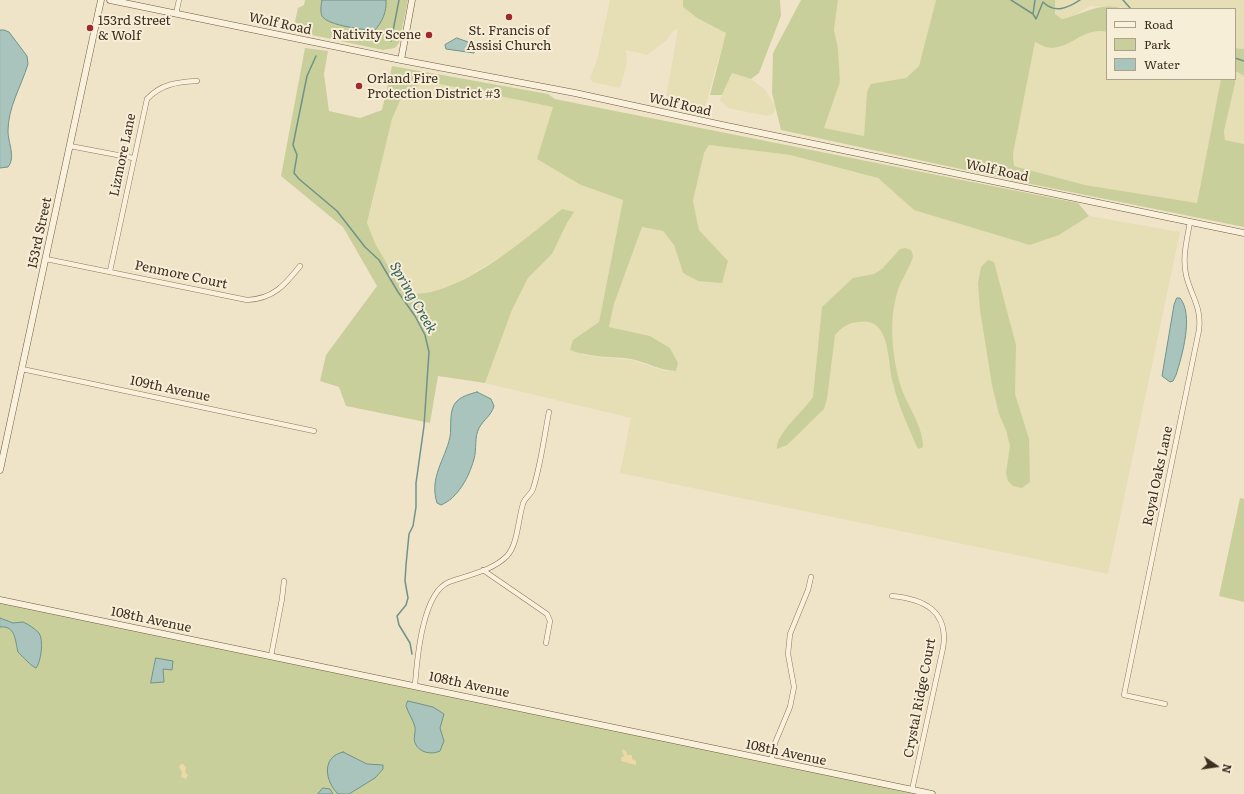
<!DOCTYPE html>
<style>
body{margin:0}
#map{position:relative;width:1244px;height:794px;overflow:hidden;background:#f0e4c8;font-family:Literata,serif}
canvas{display:block}
.legend{position:absolute;left:1106px;top:8px;width:130px;height:72px;box-sizing:border-box;background:#f7eed8;border:1px solid #ada18e;margin:0;padding:5px 7px;list-style:none;font-size:12px;color:#3d2e20}
.legend li{display:flex;align-items:center;gap:8px;height:20px}
.legend b{width:20px;border:1px solid #ada18e}
.north{position:absolute;left:1196px;top:746px;width:40px;height:40px;-webkit-text-stroke:3px #f7eed8;paint-order:stroke;rotate:103deg;font-size:11px;font-weight:700;line-height:16px;text-align:center;color:#3d2e20}
.north::after{content:'';display:block;margin:auto;width:14px;height:18px;background:#3d2e20;clip-path:polygon(50% 0,100% 100%,50% 72%,0 100%)}
</style>
<div id="map">
<canvas width="1244" height="794"></canvas>
<ul class="legend">
<li><b style="height:5px;background:#faf1dc"></b>Road</li>
<li><b style="height:11px;background:#c9cf9b"></b>Park</li>
<li><b style="height:11px;background:#a9c4bc"></b>Water</li>
</ul>
<div class="north">N</div>
</div>
<script>
const g = document.querySelector('canvas').getContext('2d');
g.lineJoin = 'round';
function fill(path, color) {
  g.fillStyle = color;
  g.fill(path, 'evenodd');
}
function stroke(path, color, width, dash) {
  g.strokeStyle = color;
  g.lineWidth = width;
  g.lineCap = dash ? 'butt' : 'round';
  g.setLineDash(dash || []);
  g.stroke(path);
}
function drawText(font, color, halo, rows, align = 'center') {
  g.font = font + ' Literata,serif';
  g.lineWidth = 4;
  g.setLineDash([]);
  g.textBaseline = 'middle';
  g.strokeStyle = halo;
  g.fillStyle = color;
  for (const [text, x, y, turn = 0] of rows) {
    g.save();
    g.translate(x, y);
    g.rotate((+turn || 0) * Math.PI / 180);
    g.textAlign = isNaN(turn) ? turn : align;
    if (halo) g.strokeText(text, 0, 0);
    g.fillText(text, 0, 0);
    g.restore();
  }
}
fill(new Path2D(`
 M610,0H683V7L697,18L726,33L705,107L666,98L678,29L674,30L667,40L647,55L626,50L627,63L620,88L592,82L590,78L597,60Z
 M838,0H936L919,66L906,78L890,81L867,92L864,136L824,128L840,82L838,48L834,30Z
 M1055,0H1244V49L1235,48V9H1123L1121,7L1090,6L1072,17L1062,19L1055,14Z
 M1098,30L1107,32V79H1221L1197,203L1085,185L1014,166L1013,154L1035,41L1058,48L1086,33Z
 M1235,71L1244,76V144L1225,140L1224,131L1235,84Z
 M732,73L751,79L765,90L776,107L773,114L767,116L728,108L720,100Z
 M425,81L554,107L581,185L623,200L599,322L573,340L582,355L632,360L665,371H676L678,363L670,348L650,336L609,327L614,304L642,227L663,231L674,245L683,274L728,261L699,230L693,201L704,153L709,145L790,155L878,178L914,210L1059,235L1089,216L1180,232L1108,574L620,473L631,418L485,383L512,310L528,278L552,254L567,223L574,212L449,288L412,295L403,292L375,243L367,224L392,119L402,96Z`), '#e6deb5');
fill(new Path2D(`
 M305,0H408L399,43L395,48L383,50L293,31L298,8L304,5Z
 M683,0H780L781,16L759,73L751,79L732,73L722,95H710L726,33L697,18L683,7Z
 M801,0H838L834,30L838,48L840,82L824,128L864,136L867,92L871,84L906,78L919,66L936,0H1055V14L1062,19C1081,15 1103,0 1123,9H1107V32C1082,26 1068,53 1046,47C1042,46 1038,43 1035,42L1013,154L1014,166L1085,185L1197,203L1221,79H1235V84L1224,131L1225,140L1244,144V227L1011,180L781,130L772,93L773,53Z
 M305,48L328,51L324,74L329,111L360,118L382,110L392,66L548,94L555,99L1078,203L1089,216L1059,235L1030,245L914,210L878,178L790,155L709,145L704,153L693,201L699,230L728,261L722,283L698,281L683,273L674,245L663,231L642,227L614,304L609,327L650,336L670,348L678,363L676,371C660,371 647,362 631,359C611,356 590,358 570,350L573,340L599,322L623,200L581,185L537,159L553,107L425,81L402,96L392,119L367,223L375,243L403,292C450,305 528,237 562,209L574,212L567,223L552,254L528,278L512,310L485,383L438,376L430,423L346,406L339,387L320,381L326,355L377,286L343,227L281,176Z
 M1235,48L1244,49V76L1235,71Z
 M905,248L911,250L913,256C910,268 902,278 898,290C888,320 892,359 902,390C909,408 923,427 923,447L919,449L917,447C908,426 898,405 893,383C887,363 892,316 858,322C848,323 842,327 835,335L827,399L824,409L787,445L777,449C775,434 805,410 813,397L822,307L853,278L874,274L882,269L900,249Z
 M988,260L994,262L1016,345L1015,394L1029,439L1030,482L1022,488L1013,486L1008,481L1006,473L1010,446L1006,430L999,414L992,385L980,310L978,283L981,267Z
 M1240,498L1244,499V602L1219,596Z
 M0,602L933,794H0Z`), '#c9cf9b');
fill(new Path2D(`
 M623,749L626,751L627,755H632V759L636,761V765L621,761V758L624,756L622,751Z
 M181,764H183L186,767L185,772L188,775L186,779L181,777L182,772L179,767Z`), '#ecd9a5');
const water = new Path2D(`
 M322,0H386C387,11 382,23 374,31C363,29 328,26 322,16C320,11 321,5 322,0Z
 M0,30H4L9,32L27,56L28,64C21,87 8,107 8,131C8,143 16,157 8,167L0,168Z
 M457,38L468,42L475,48L474,53L446,49L445,45Z
 M1177,298H1180C1194,315 1182,356 1176,375L1173,381L1170,382L1162,376L1174,305Z
 M477,392L491,399L494,406C491,416 484,419 479,428C474,438 477,449 474,459C469,477 458,498 441,505L437,503C429,477 445,460 450,437C452,426 448,410 457,401C462,396 470,394 477,392Z
 M0,618L13,623L23,622C28,624 35,629 39,633C44,640 41,662 36,668C32,667 22,656 18,652C15,641 16,625 0,627Z
 M156,658L173,661L172,670L163,669L164,682L151,683Z
 M408,701L433,707L444,714L440,728L444,741L440,751C432,755 419,753 415,743C413,738 416,732 415,727C413,719 408,713 406,706Z
 M343,752L367,764L383,765V769L375,778L349,794H338C325,781 321,757 343,752Z
 M323,788L330,789L333,794H318Z`);
fill(water, '#a9c4bc');
stroke(water, '#6f938a', 1);
stroke(new Path2D(`
 M1011,0L1033,14L1036,19L1043,2C1055,14 1068,8 1080,0
 M1123,0L1131,9
 M1033,14L1035,0
 M391,41L399,0
 M316,56L307,76L293,145L297,155L294,173L299,179L337,211L365,247L379,260L398,292L415,316L425,335L429,352L424,426L416,483V507L413,526L409,534L406,565L405,581L408,598L406,605L397,616L399,625L410,643L412,654
 M1235,58L1244,61`), '#6f938a', 1.5);
const street = new Path2D(`
 M176,14L179,0
 M70,146L133,158
 M46,259L247,300C273,299 285,285 300,266
 M110,271L147,99C161,84 177,82 197,81
 M22,369L314,431
 M483,570L547,614L550,621L546,643
 M892,596C924,599 949,611 943,648L912,790
 M271,656L282,599L284,581
 M415,685C417,660 422,593 449,582C468,575 492,571 507,556C518,544 518,519 523,504C524,498 531,495 533,489C541,464 544,437 549,412
 M1165,704L1124,695L1199,330C1202,307 1191,296 1186,275C1182,257 1187,240 1190,222
 M771,761L775,743L790,707L794,687L788,654L790,634L808,590L811,577`);
const secondary = new Path2D(`
 M110,0L401,60L575,93L722,125L1244,233
 M401,60L412,0
 M0,470L101,0
 M0,600L932,794`);
stroke(street, '#8d765c', 5.5);
stroke(secondary, '#6f573f', 7);
stroke(street, '#faf1dc', 4.5);
stroke(secondary, '#faf1dc', 6);
for (const [x, y, r, color] of [
 [509,17,4,"#9e2a2b"],
 [90,28,4,"#9e2a2b"],
 [429,35,4,"#9e2a2b"],
 [359,86,4,"#9e2a2b"]
]) {
  const dot = new Path2D();
  dot.arc(x, y, r, 0, 2 * Math.PI);
  g.fillStyle = color;
  g.fill(dot);
  stroke(dot, '#f7eed8', 1.5);
}
drawText('13px', '#3d2e20', '#f7eed8', [
 ["153rd Street",98,21],
 ["& Wolf",98,36],
 ["St. Francis of",509,31,"center"],
 ["Assisi Church",509,46,"center"],
 ["Nativity Scene",421,35,"right"],
 ["Orland Fire",367,79],
 ["Protection District #3",367,94]
], 'left');
drawText('13px', '#3d2e20', '#f7eed8', [
 ["Wolf Road",280,24,12],
 ["Wolf Road",680,105,13],
 ["Lizmore Lane",123,155,-78],
 ["Wolf Road",997,171,12],
 ["153rd Street",40,233,-78],
 ["Penmore Court",181,275,12],
 ["109th Avenue",170,389,12],
 ["Royal Oaks Lane",1158,476,-78],
 ["108th Avenue",151,620,12],
 ["108th Avenue",469,685,12],
 ["Crystal Ridge Court",920,698,-79],
 ["108th Avenue",786,753,12]
]);
drawText('italic 14px', '#2f5d5a', '#f7eed8', [
 ["Spring Creek",413,298,60]
]);
</script>
